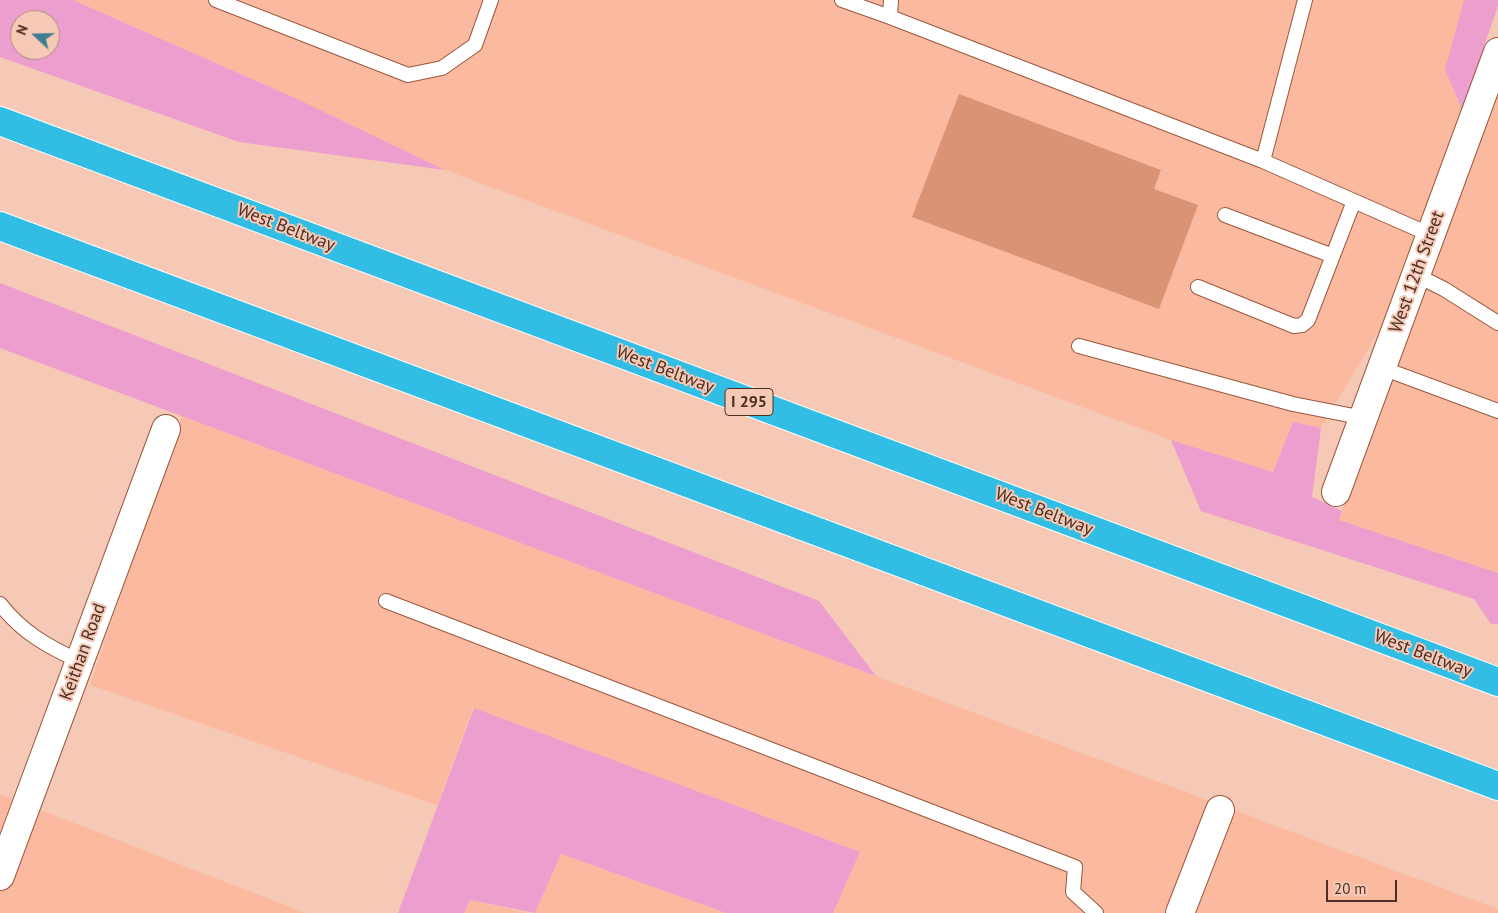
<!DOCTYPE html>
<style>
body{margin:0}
#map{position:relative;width:1498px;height:913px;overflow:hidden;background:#f6c8b6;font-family:"PT Sans",sans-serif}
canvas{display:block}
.north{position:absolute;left:10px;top:10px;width:50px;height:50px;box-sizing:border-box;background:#f6c8b6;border:1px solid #b28b7b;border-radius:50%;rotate:291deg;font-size:14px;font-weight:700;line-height:20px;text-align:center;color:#4c2f23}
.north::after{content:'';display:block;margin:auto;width:18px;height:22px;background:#3f7e92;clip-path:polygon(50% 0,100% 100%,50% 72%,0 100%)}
.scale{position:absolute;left:1326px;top:880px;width:71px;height:22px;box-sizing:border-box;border:2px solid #4c2f23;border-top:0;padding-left:6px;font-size:15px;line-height:18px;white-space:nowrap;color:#4c2f23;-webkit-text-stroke:4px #f6c8b6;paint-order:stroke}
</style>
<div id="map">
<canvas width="1498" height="913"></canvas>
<div class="north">N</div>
<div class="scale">20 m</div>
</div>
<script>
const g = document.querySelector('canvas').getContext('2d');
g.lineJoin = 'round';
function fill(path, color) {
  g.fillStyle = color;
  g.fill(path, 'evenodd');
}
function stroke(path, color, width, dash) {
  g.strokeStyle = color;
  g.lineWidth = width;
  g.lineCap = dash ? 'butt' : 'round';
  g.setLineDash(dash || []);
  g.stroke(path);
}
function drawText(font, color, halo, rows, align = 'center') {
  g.font = font + ' "PT Sans",sans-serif';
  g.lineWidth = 4;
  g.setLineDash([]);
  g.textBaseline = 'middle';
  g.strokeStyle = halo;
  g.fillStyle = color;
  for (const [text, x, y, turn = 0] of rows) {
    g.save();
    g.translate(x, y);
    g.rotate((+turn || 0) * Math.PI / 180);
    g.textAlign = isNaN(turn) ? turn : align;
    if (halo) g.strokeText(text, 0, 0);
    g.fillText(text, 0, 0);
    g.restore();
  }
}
fill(new Path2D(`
 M73,0H1464L1445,70L1462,109L1380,329L1321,428L1293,422L1273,472L1171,440L445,170L295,98Z
 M1498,90V573L1339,520Z
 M182,416L1498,909V913H833L860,852L473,708L437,805L90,685Z
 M0,794L15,800L305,913H0Z
 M561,854L726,913H535Z
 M470,900L528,913H464Z`), '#fbb99f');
fill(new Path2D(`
 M0,0H73L295,98L445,170L239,142L0,57ZM20,20H50V50H20Z
 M1464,0H1498V6L1462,109L1445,70Z
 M0,283L819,601L876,676L0,348Z
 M1293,422L1321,428L1312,497L1342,511L1339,520L1498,573V624H1491L1474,599L1201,511L1171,440L1273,472Z
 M474,708L860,852L833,913H726L561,854L535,913L470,900L464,913H398Z`), '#ec9ece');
fill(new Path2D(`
 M959,94L1161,170L1154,189L1198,205L1159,309L912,217Z`), '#db9376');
const lane = new Path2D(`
 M216,0L408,75L442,68L475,45L491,0
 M842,0L890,17
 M891,0L890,17L1263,161L1431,235
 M1263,161L1305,0
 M1225,215L1333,256
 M1416,275L1444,289L1498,323
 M1198,287L1294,326L1302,325L1308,320L1354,201
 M1079,346L1293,404L1364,418
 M1382,368L1498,411
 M386,601L1075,867L1073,892L1096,913
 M0,604C23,633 47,646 79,661`);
const street = new Path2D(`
 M1336,492L1498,52
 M0,876L166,429
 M1180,913L1220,810`);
const highway = new Path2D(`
 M0,121L1498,682
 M0,226L1498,786`);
stroke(lane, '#99573c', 16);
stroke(street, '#99573c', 30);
stroke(highway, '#fff', 30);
stroke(lane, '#fff', 14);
stroke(street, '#fff', 28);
stroke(highway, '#32bde5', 28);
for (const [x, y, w] of [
 [749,402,48]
]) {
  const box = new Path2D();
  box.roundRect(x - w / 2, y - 13.5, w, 27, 4);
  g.fillStyle = '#f6c8b6';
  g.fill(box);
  stroke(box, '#4c2f23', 1);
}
drawText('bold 16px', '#4c2f23', null, [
 ["I 295",749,402]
]);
drawText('18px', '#4c2f23', '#f6c8b6', [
 ["West Beltway",286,228,21],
 ["West 12th Street",1417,272,-70],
 ["West Beltway",665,370,21],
 ["West Beltway",1044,512,21],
 ["Keithan Road",83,652,-70],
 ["West Beltway",1423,654,21]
]);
</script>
